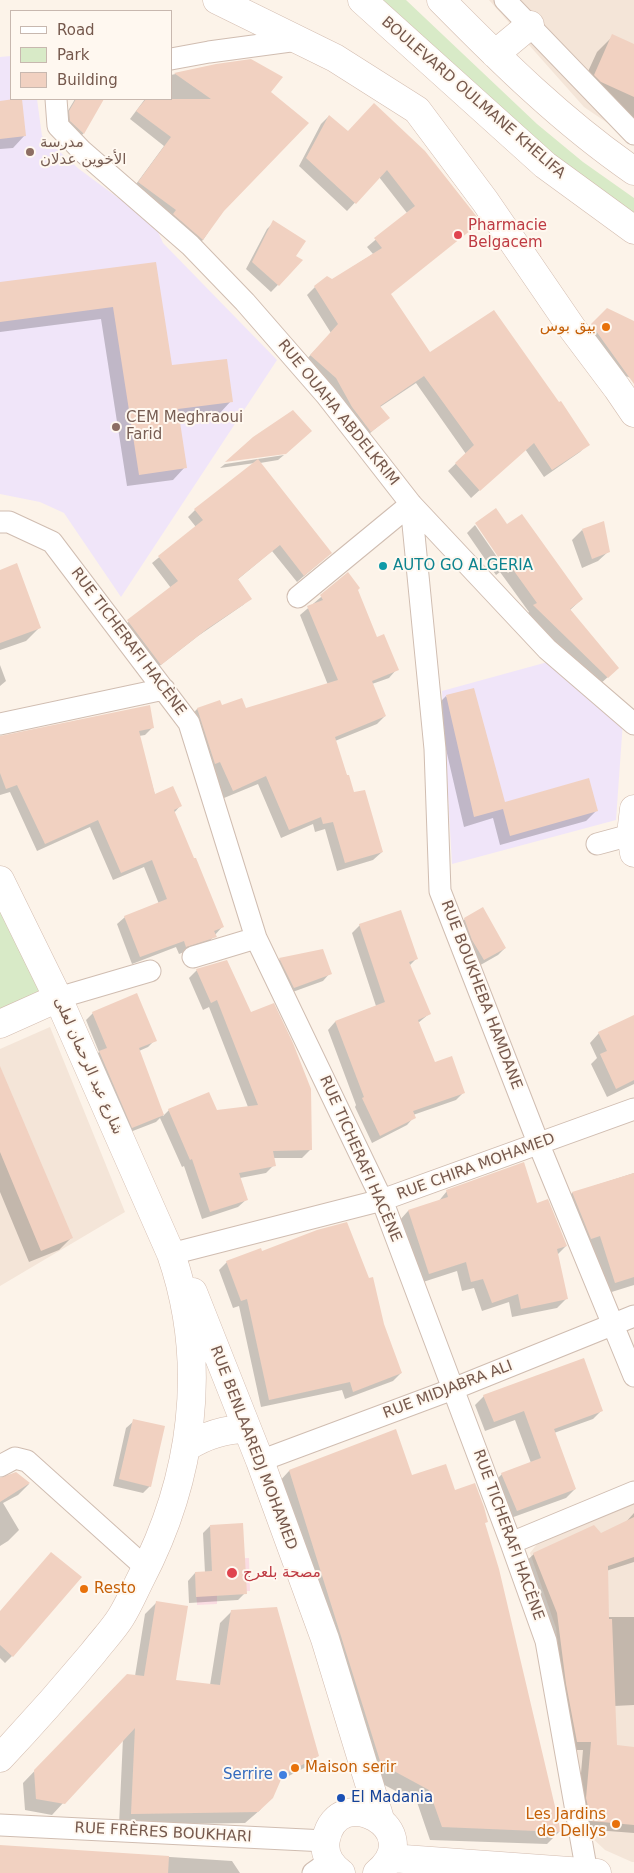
<!DOCTYPE html>
<meta charset="utf-8">
<style>
body{margin:0}
#map{position:relative;width:634px;height:1873px;overflow:hidden;background:#fcf3e9;font-family:"DejaVu Sans",sans-serif}
canvas{display:block}
.legend{position:absolute;left:10px;top:10px;width:162px;height:90px;box-sizing:border-box;background:#fff8f0;border:1px solid #c8b8af;margin:0;padding:6px 9px;list-style:none;font-size:15px;color:#76594d}
.legend li{display:flex;align-items:center;gap:10px;height:25px}
.legend b{width:25px;border:1px solid #c8b8af}
</style>
<div id="map">
<canvas width="634" height="1873"></canvas>
<ul class="legend">
<li><b style="height:6px;background:#fff"></b>Road</li>
<li><b style="height:14px;background:#d8eac7"></b>Park</li>
<li><b style="height:14px;background:#f1d1c1"></b>Building</li>
</ul>
</div>
<script>
const g = document.querySelector('canvas').getContext('2d');
g.lineJoin = 'round';
function fill(path, color) {
  g.fillStyle = color;
  g.fill(path, 'evenodd');
}
function stroke(path, color, width, dash) {
  g.strokeStyle = color;
  g.lineWidth = width;
  g.lineCap = dash ? 'butt' : 'round';
  g.setLineDash(dash || []);
  g.stroke(path);
}
function drawText(font, color, halo, rows, align = 'center') {
  g.font = font + ' "DejaVu Sans",Cairo,sans-serif';
  g.lineWidth = 4;
  g.setLineDash([]);
  g.textBaseline = 'middle';
  g.strokeStyle = halo;
  g.fillStyle = color;
  for (const [text, x, y, turn = 0] of rows) {
    g.save();
    g.translate(x, y);
    g.rotate((+turn || 0) * Math.PI / 180);
    g.textAlign = isNaN(turn) ? turn : align;
    if (halo) g.strokeText(text, 0, 0);
    g.fillText(text, 0, 0);
    g.restore();
  }
}
fill(new Path2D(`
 M489,0H634V141L584,107Z
 M50,1027L125,1212L0,1286V1049Z
 M634,1500V1862H632L605,1850L588,1834L568,1735L556,1628L530,1553L545,1534Z`), '#f4e5d8');
fill(new Path2D(`
 M11,56V99H37L42,136L79,169L155,225L163,243L277,360L121,597L64,513L40,502L0,494V57Z
 M555,660L623,721L616,820L452,864L442,691Z`), '#f0e5f9');
fill(new Path2D(`
 M249,1558L250,1591L217,1592V1604L197,1605L196,1589L214,1588L213,1559Z`), '#fadce2');
fill(new Path2D(`
 M381,0H406L537,124L583,162L634,198V216L561,165Z
 M0,881L44,990L0,1009Z`), '#d8eac7');
fill(new Path2D(`
 M613,36L634,46V120L579,91L597,52Z
 M216,65L269,92L223,210L203,240L195,247L131,191L164,146L130,119L145,99H171V75Z
 M75,99H90L99,104L83,134L76,140L63,119Z
 M0,102L25,135L13,148L0,149Z
 M329,116L347,133L479,222L390,294L430,354L588,444L580,452L544,477L525,449L471,498L448,471L466,454L416,383L380,407L388,418L363,439L303,363L331,333L307,295L315,287L332,280L373,254L367,247L407,213L379,177L347,211L299,166L321,124Z
 M274,222L295,257L301,261L271,292L246,269L267,229Z
 M155,263L171,366L231,401L219,414L178,419L185,467L173,480L127,486L101,319L0,332V284Z
 M607,309L634,322V379L608,370L582,335Z
 M284,455L278,460L260,463L324,559L297,582L272,551L237,580L250,598L243,605L198,636L153,671L121,628L171,588L152,563L196,527L188,517L195,510L255,463L220,468L225,464Z
 M477,524L507,526L582,599L570,610L609,676L599,685L526,615L529,612L500,572L496,575L467,533L475,525L508,573L510,571Z
 M582,530L609,551L598,561L582,568L572,540Z
 M0,571L39,628L26,641L0,650Z
 M348,574L357,590L376,639L397,669L389,678L372,684L385,716L377,724L335,741L353,794L382,852L373,860L337,871L325,829L315,832L313,824L281,838L258,784L224,798L189,718L197,709L219,701L221,707L245,710L328,685L300,615Z
 M0,665L6,681L0,686Z
 M446,696L504,804L596,811L586,821L500,845L493,818L464,827L436,706Z
 M153,727L145,735L139,736L155,795L180,806L174,813L222,927L207,944L179,954L176,947L132,964L117,924L125,917L159,904L144,867L113,880L90,827L37,851L10,792L0,795V738Z
 M465,919L505,948L498,955L477,967L458,926Z
 M360,925L416,959L409,966L429,1014L418,1023L434,1064L464,1092L456,1100L413,1115L414,1117L407,1125L372,1143L355,1107L356,1105L328,1030L335,1022L376,1006L352,933Z
 M280,959L330,973L323,981L287,994L273,966Z
 M226,961L310,1150L302,1158H273L274,1165L266,1173L240,1178L247,1199L238,1207L202,1219L184,1166L182,1167L160,1118L156,1122L125,1134L92,1059L99,1052L86,1020L93,1013L155,1040L148,1047L139,1051L163,1116L169,1110L216,1111L248,1107L209,1007L203,1010L189,978L197,970Z
 M634,1016V1084L607,1097L591,1064L597,1058L590,1043L599,1033Z
 M0,1095L71,1238L59,1250L29,1262L0,1192Z
 M634,1173V1285L602,1295L560,1206L572,1193Z
 M447,1191L536,1204L566,1246L557,1255L566,1299L557,1308L512,1317L509,1302L482,1311L474,1288L462,1291L457,1271L420,1283L399,1221L408,1211L438,1202Z
 M261,1252L383,1325L401,1373L393,1381L345,1399L342,1390L261,1407L239,1306L233,1308L219,1270L227,1262Z
 M484,1396L602,1410L593,1419L554,1433L575,1489L566,1498L508,1519L493,1483L502,1474L531,1463L515,1420L485,1431L475,1405Z
 M134,1421L150,1486L143,1493L113,1486L126,1428Z
 M289,1471L412,1477L455,1492L484,1524L559,1832L547,1844L430,1840L417,1802L369,1777L277,1484Z
 M0,1479L29,1484L18,1495L3,1503L19,1530L8,1541L0,1546Z
 M634,1513V1562L606,1571L608,1617H634V1705L614,1706L616,1747L634,1748V1833L582,1829L578,1808L583,1750H568L525,1562L534,1554L601,1534L625,1523Z
 M210,1526L245,1593L238,1600L189,1603L188,1581L195,1573H205L203,1533Z
 M157,1602L175,1681L210,1685L220,1623L232,1611L318,1755L306,1767L279,1781L260,1810L245,1823L119,1825L123,1738L52,1815L25,1810L23,1783L115,1687L135,1676L145,1614Z
 M0,1611L12,1656L5,1663L0,1658Z
 M0,1846L232,1861L240,1873H0Z`), '#0003');
fill(new Path2D(`
 M612,34L634,44V97L601,82L594,75Z
 M251,59L283,77L271,92L309,123L224,211L203,240L173,214L176,210L138,182L171,137L136,111L146,99H211L174,73L216,64Z
 M14,99H22L26,136L0,139V101Z
 M76,99H104L84,134L70,121L69,111Z
 M374,103L425,151L481,222L391,294L430,352L494,310L559,402L561,401L590,445L552,470L534,443L480,491L455,463L474,445L424,376L380,406L390,418L371,432L352,407L336,378L310,355L338,324L314,286L327,276L332,279L382,248L374,238L415,206L387,170L356,204L306,158L329,115L348,131Z
 M273,220L306,241L296,256L303,260L279,286L252,262Z
 M156,262L172,365L227,359L233,402L178,409L187,468L139,475L113,307L0,322V282Z
 M607,308L634,321V384L591,324Z
 M293,410L312,431L286,454L225,462L253,437Z
 M258,459L332,553L304,576L280,545L238,579L252,599L207,629L161,665L127,620L178,581L158,556L203,520L194,509Z
 M496,508L507,524L522,514L583,599L570,609L619,668L608,678L533,605L537,603L509,564L505,567L475,523Z
 M604,521L610,552L592,559L582,529Z
 M17,563L41,628L0,643V570Z
 M348,572L360,588L358,590L377,637L384,634L399,670L372,681L386,716L335,737L347,775H349L354,792L365,790L383,852L345,863L333,822L323,824L321,817L289,830L266,776L233,791L220,762L215,764L197,708L220,700L222,705L242,698L246,708L338,680L307,606L323,600L320,595Z
 M474,688L505,802L589,778L598,811L510,836L503,809L474,817L446,695Z
 M150,705L154,728L139,731L155,794L173,786L182,806L174,810L194,858H196L224,927L214,931L217,937L186,947L184,941L140,957L124,916L167,899L152,860L121,873L98,820L45,844L17,785L6,789L0,773V736Z
 M483,907L506,948L484,960L472,940L464,918Z
 M401,910L418,959L409,962L431,1014L418,1020L435,1062L452,1056L465,1093L413,1111L416,1118L380,1136L362,1098L364,1097L335,1021L385,1002L359,924Z
 M323,949L332,974L294,988L279,958Z
 M227,960L251,1012L274,1003L293,1043L311,1089L312,1150L273,1151L276,1166L239,1173L248,1200L210,1212L192,1159L190,1160L168,1109L209,1092L217,1110L258,1105L217,1000L211,1003L196,969Z
 M137,993L157,1041L139,1048L164,1115L132,1128L99,1051L107,1048L92,1012Z
 M634,1015V1080L616,1089L600,1054L607,1051L598,1032Z
 M0,1066L73,1238L41,1251L0,1152Z
 M524,1162L537,1203L548,1199L567,1246L557,1249L568,1299L521,1309L518,1294L492,1303L483,1279L471,1282L466,1262L429,1274L408,1210L448,1197L446,1190Z
 M634,1173V1277L615,1283L600,1236L591,1239L572,1192Z
 M347,1222L369,1278L373,1277L384,1324L402,1373L353,1392L350,1382L269,1400L247,1299L241,1301L226,1261L261,1248L262,1251L317,1230Z
 M584,1358L603,1411L554,1429L576,1489L517,1511L501,1473L541,1458L524,1411L494,1422L483,1395Z
 M133,1419L165,1426L151,1487L119,1479Z
 M396,1429L412,1475L446,1464L455,1490L475,1483L484,1507L488,1522L485,1523L499,1569L561,1832L442,1827L429,1790L381,1764L289,1470Z
 M16,1472L30,1483L0,1502V1478Z
 M634,1517V1557L608,1566L609,1619H612L617,1745L634,1747V1825L591,1821L586,1798L591,1742H577L566,1684L557,1613L533,1553L594,1525L601,1533Z
 M243,1523L247,1594L196,1597L195,1572L212,1571L210,1525Z
 M51,1552L82,1577L13,1657L0,1645V1611Z
 M156,1601L188,1606L176,1680L220,1685L231,1610L277,1607L319,1756L283,1775L273,1798L258,1812L131,1814L135,1728L65,1804L36,1799L34,1770L127,1674L144,1676Z
 M0,1845L169,1856L168,1873H0Z`), '#f1d1c1');
const street = new Path2D(`
 M505,0L634,134
 M171,59L209,52L298,40
 M56,99L58,126L82,151L190,245L245,302L326,395L411,504L547,649L634,724
 M411,504L435,749L440,891L539,1145L634,1376
 M0,522H9L52,542L189,723L256,938L382,1200L511,1543L546,1641L587,1873
 M298,597L411,504
 M0,724L164,689
 M597,844L634,834
 M193,957L256,938
 M58,998L150,971
 M171,1254L382,1200L634,1109
 M260,1461L453,1389L634,1316
 M0,1466L15,1458L27,1461L146,1568
 M511,1543L634,1492
 M0,1825L326,1841
 M313,1873L330,1861`);
const secondary = new Path2D(`
 M217,0L335,58L417,110L485,201L572,328L617,388L634,413
 M362,0L545,165L634,230
 M441,0C501,61 563,122 634,171
 M495,54L530,25
 M634,809L631,834L634,853
 M0,880L58,998L171,1254C209,1364 193,1479 140,1580C134,1592 128,1606 121,1617C113,1630 102,1641 93,1653C63,1689 32,1724 0,1758
 M0,1024L58,998
 M193,1292L260,1461L325,1639L380,1819
 M187,1447C206,1435 224,1429 247,1429
 M390,1858L597,1873
 M341,1873C330,1865 323,1853 326,1839C338,1780 429,1830 377,1873`);
stroke(street, '#d0bdb1', 23);
stroke(secondary, '#d3bcaf', 29);
stroke(street, '#fff', 21);
stroke(secondary, '#fff', 28);
for (const [x, y, r, color] of [
 [30,152,5,"#8d6e63"],
 [458,235,5,"#e0444e"],
 [606,327,5,"#e8710a"],
 [116,427,5,"#8d6e63"],
 [383,566,5,"#0f9aa8"],
 [232,1573,6,"#e0444e"],
 [84,1589,5,"#e8710a"],
 [295,1768,5,"#e8710a"],
 [283,1775,5,"#3f7fe0"],
 [341,1798,5,"#1a4fb4"],
 [616,1824,5,"#e8710a"]
]) {
  const dot = new Path2D();
  dot.arc(x, y, r, 0, 2 * Math.PI);
  g.fillStyle = color;
  g.fill(dot);
  stroke(dot, '#fff8f0', 2);
}
drawText('15px', '#76594d', '#fff8f0', [
 ["BOULEVARD OULMANE KHELIFA",473,98,41],
 ["RUE OUAHA ABDELKRIM",338,413,51],
 ["RUE TICHERAFI HACÈNE",128,642,53],
 ["RUE BOUKHEBA HAMDANE",481,995,69],
 ["شارع عبد الرحمان لعلى",88,1066,66],
 ["RUE TICHERAFI HACÈNE",360,1159,66],
 ["RUE CHIRA MOHAMED",476,1167,-20],
 ["RUE MIDJABRA ALI",448,1390,-21],
 ["RUE BENLAAREDJ MOHAMED",253,1448,69],
 ["RUE TICHERAFI HACÈNE",508,1535,70],
 ["RUE FRÈRES BOUKHARI",163,1833,3]
]);
drawText('15px', '#785e54', '#fff8f0', [
 ["مدرسة",40,143],
 ["الأخوين عدلان",40,160],
 ["CEM Meghraoui",126,418],
 ["Farid",126,435]
], 'left');
drawText('15px', '#be3a42', '#fff8f0', [
 ["Pharmacie",468,226],
 ["Belgacem",468,243],
 ["مصحة بلعرج",243,1573]
], 'left');
drawText('15px', '#c56008', '#fff8f0', [
 ["بيق بوس",596,327],
 ["Resto",94,1589,"left"],
 ["Maison serir",305,1768,"left"],
 ["Les Jardins",606,1815],
 ["de Dellys",606,1832]
], 'right');
drawText('15px', '#0d838f', '#fff8f0', [
 ["AUTO GO ALGERIA",393,566]
], 'left');
drawText('15px', '#366cbe', '#fff8f0', [
 ["Serrire",273,1775]
], 'right');
drawText('15px', '#164399', '#fff8f0', [
 ["El Madania",351,1798]
], 'left');
</script>
